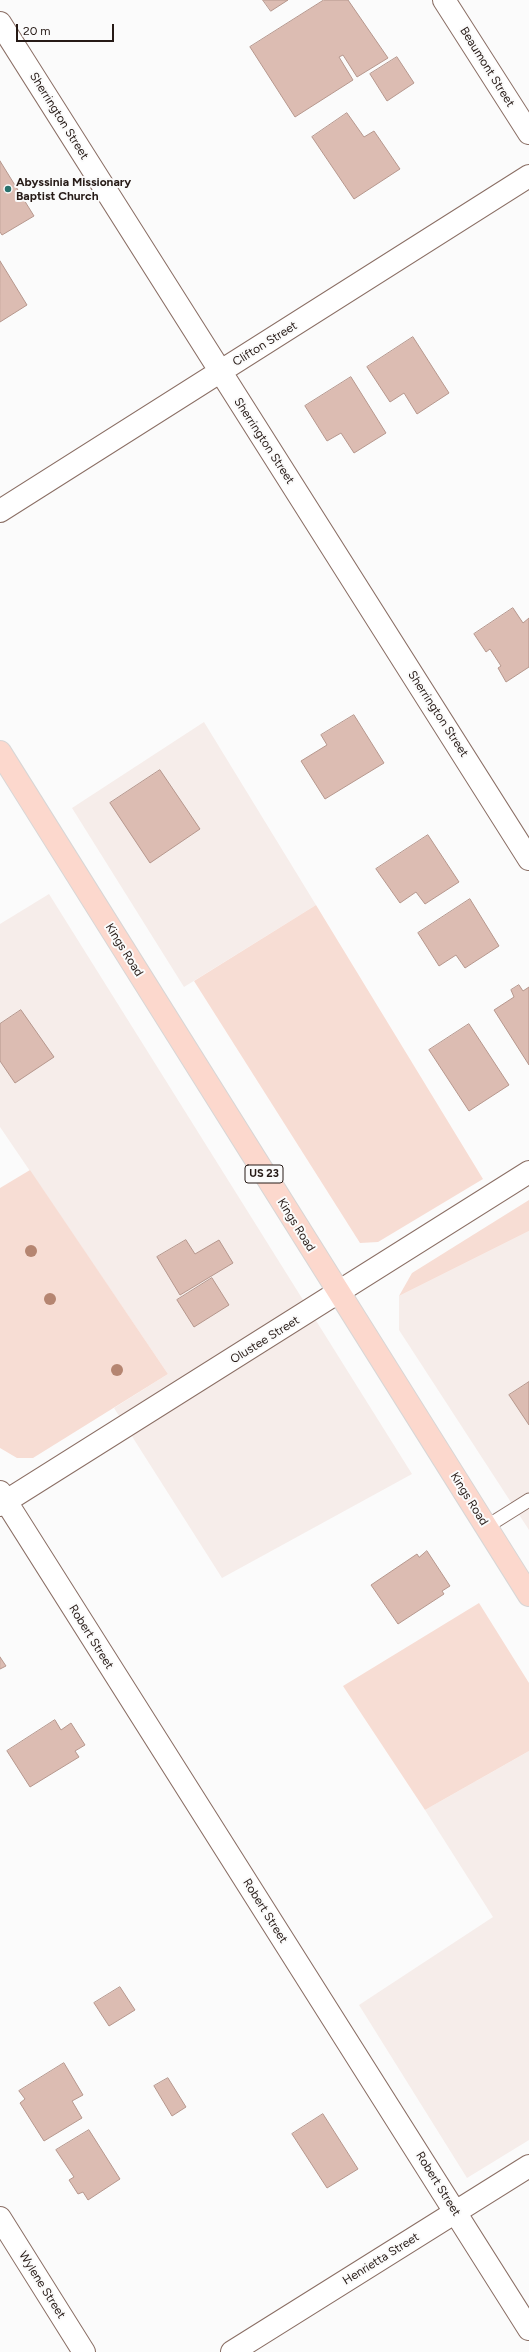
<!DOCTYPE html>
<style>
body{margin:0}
#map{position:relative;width:529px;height:2352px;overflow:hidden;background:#fbfbfb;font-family:Figtree,sans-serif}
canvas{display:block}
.scale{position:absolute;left:16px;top:24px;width:98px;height:18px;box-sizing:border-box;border:2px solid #261a16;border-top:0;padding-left:5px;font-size:12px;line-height:14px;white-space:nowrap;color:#261a16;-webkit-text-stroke:3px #fbfbfb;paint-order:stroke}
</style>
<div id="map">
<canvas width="529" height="2352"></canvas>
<div class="scale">20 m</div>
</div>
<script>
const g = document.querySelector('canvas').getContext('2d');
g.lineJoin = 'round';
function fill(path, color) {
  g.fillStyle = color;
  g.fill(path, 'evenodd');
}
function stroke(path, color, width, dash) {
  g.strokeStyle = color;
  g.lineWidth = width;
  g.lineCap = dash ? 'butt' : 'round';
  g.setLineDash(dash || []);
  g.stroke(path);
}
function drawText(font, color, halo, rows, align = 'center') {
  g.font = font + ' Figtree,sans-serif';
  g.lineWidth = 4;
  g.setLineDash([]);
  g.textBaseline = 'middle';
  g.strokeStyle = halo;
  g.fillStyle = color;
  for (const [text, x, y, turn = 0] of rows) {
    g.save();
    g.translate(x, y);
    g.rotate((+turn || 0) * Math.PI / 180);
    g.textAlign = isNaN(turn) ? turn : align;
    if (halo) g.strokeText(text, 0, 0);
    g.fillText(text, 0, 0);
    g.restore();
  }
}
fill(new Path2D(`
 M204,722L316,905L184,987L72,808Z
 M49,894L412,1474L222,1578L114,1408L168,1374L0,1127V924Z
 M529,1231V1530L399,1330V1296Z
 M529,1751V2140L467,2178L359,2005L493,1917L425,1810Z`), '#f6edea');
fill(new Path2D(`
 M316,905L483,1179L378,1242L360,1243L194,981Z
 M30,1170L168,1374L33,1458H17L0,1448V1188Z
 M529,1200V1231L399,1296L412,1273Z
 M479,1603L529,1683V1751L425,1810L343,1686Z`), '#f7ddd4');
const building = new Path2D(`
 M263,0H288L271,11Z
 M324,0H348L388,58L357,77L343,55L339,57L353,80L295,117L250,47Z
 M397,57L414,83L387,101L370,74Z
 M347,113L364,137L374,131L400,169L354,199L312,137Z
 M0,161L34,216L2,235L0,232Z
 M0,261L27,305L0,322Z
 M413,337L449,393L417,414L404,393L390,402L367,367Z
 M351,377L386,433L354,453L341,433L327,441L305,406Z
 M513,608L523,623L529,618V667L506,682L498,668L501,666L490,649L486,652L474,634Z
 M354,715L384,763L325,799L301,761L327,745L321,735Z
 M160,770L200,829L150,863L110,803Z
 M428,835L459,882L425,904L416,892L400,903L376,869Z
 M470,899L499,946L465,968L456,955L439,966L418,933Z
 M519,985L523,991L529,987V1065L494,1010L514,997L511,990Z
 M21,1010L54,1057L15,1083L0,1061V1024Z
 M469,1024L509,1085L469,1111L429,1050Z
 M186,1240L195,1254L219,1240L233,1263L180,1295L157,1257Z
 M212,1278L229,1305L194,1327L177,1300Z
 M529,1382V1425L509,1395Z
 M427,1551L450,1586L442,1591L444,1594L398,1624L371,1585L417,1554L419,1557Z
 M0,1657L6,1666L0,1669Z
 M55,1720L61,1730L71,1723L85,1745L75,1751L79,1757L30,1787L7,1751Z
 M120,1987L135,2010L109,2026L94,2003Z
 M64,2063L83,2095L72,2101L82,2118L44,2141L20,2103L25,2099L19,2091Z
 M168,2078L186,2107L172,2116L154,2086Z
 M323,2114L358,2169L327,2188L292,2134Z
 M89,2130L120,2179L88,2200L83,2192L78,2194L69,2180L74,2177L56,2150Z`);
fill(building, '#dcbcb2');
stroke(building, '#b6978d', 1);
const lane = new Path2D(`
 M486,1527L529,1500`);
const street = new Path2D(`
 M444,0L529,133
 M0,23L529,859
 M0,511L529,176
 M0,1492L529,2329
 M0,1505L529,1172
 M0,2218L84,2352
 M232,2352L529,2166`);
const primary = new Path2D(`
 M0,752L529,1595`);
stroke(lane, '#8a6e64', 15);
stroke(street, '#8a6e64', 24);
stroke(primary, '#d8d6d5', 24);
stroke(lane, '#fff', 13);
stroke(street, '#fff', 22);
stroke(primary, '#fcd8cd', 22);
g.fillStyle = '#b58571';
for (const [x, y] of [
 [31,1251],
 [50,1299],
 [117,1370]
]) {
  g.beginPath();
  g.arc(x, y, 6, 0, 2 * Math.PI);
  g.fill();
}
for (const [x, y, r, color] of [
 [8,189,4,"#29726d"]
]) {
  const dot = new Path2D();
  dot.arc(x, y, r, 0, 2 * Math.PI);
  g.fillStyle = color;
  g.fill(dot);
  stroke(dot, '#fbfbfb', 1.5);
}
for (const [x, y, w] of [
 [264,1174,38]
]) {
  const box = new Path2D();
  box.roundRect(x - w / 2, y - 9, w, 18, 3);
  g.fillStyle = '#fbfbfb';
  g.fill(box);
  stroke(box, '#261a16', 1);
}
drawText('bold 11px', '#261a16', null, [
 ["US 23",264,1174]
]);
drawText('12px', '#261a16', '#fbfbfb', [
 ["Beaumont Street",487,67,58],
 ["Sherrington Street",59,116,58],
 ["Clifton Street",265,344,-32],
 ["Sherrington Street",264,441,57],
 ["Sherrington Street",438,714,57],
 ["Kings Road",124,950,58],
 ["Kings Road",296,1225,58],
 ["Olustee Street",265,1340,-32],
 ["Kings Road",469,1499,58],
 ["Robert Street",91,1637,58],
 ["Robert Street",265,1911,58],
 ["Robert Street",438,2184,58],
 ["Henrietta Street",381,2259,-32],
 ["Wylene Street",42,2285,58]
]);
drawText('bold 12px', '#261a16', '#fbfbfb', [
 ["Abyssinia Missionary",16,182],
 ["Baptist Church",16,196]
], 'left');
</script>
